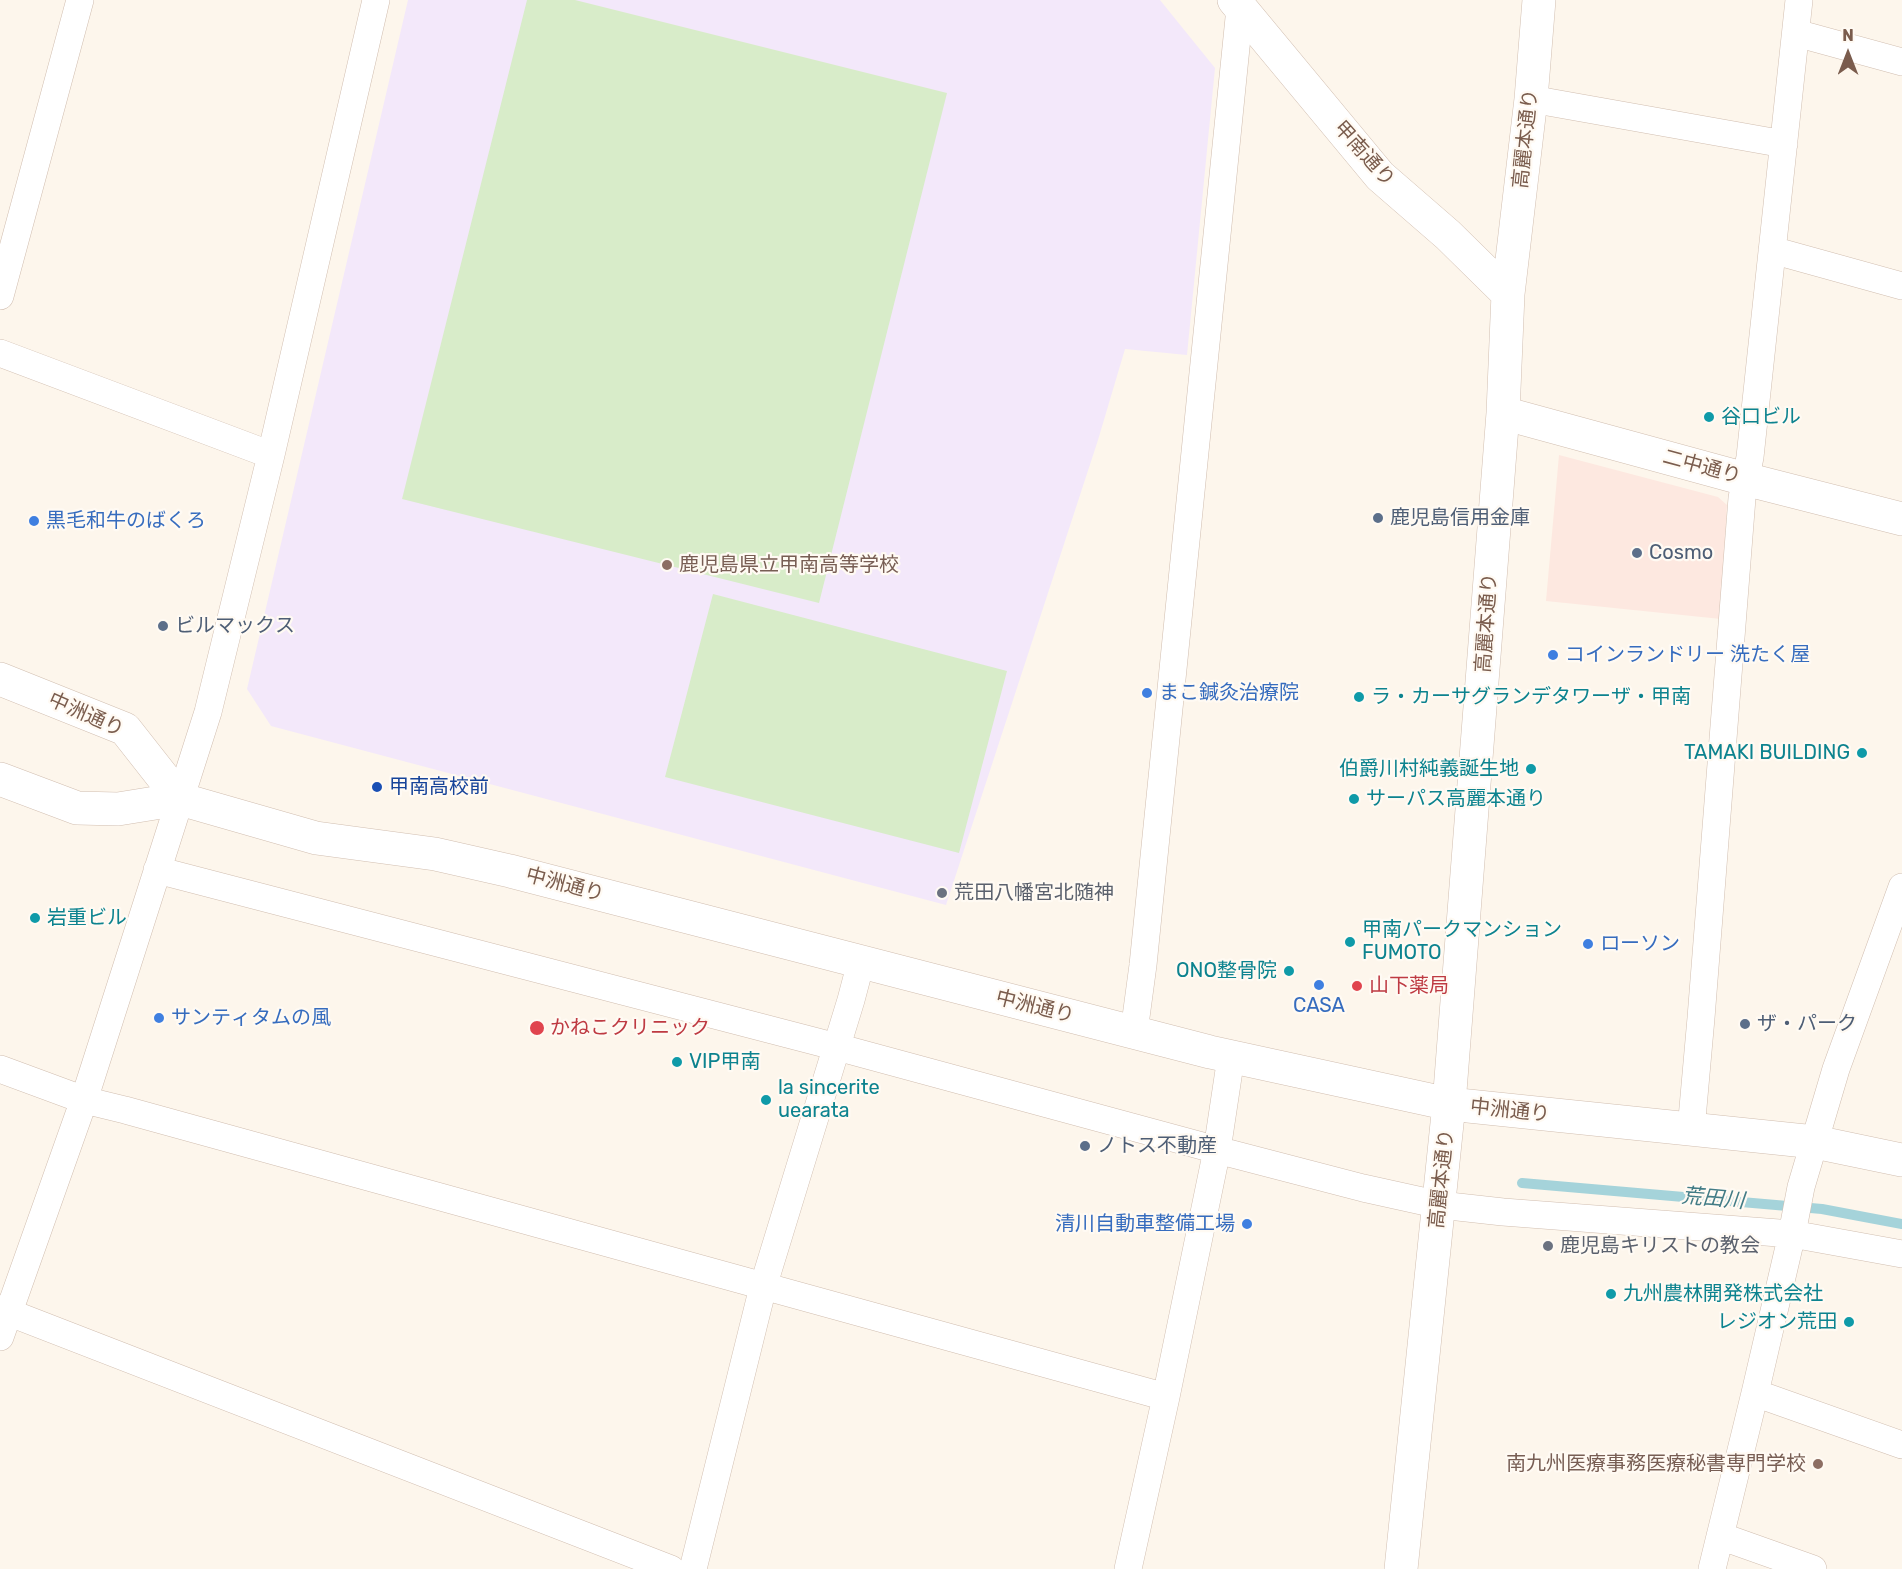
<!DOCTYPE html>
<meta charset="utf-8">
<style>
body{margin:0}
#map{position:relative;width:1902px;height:1569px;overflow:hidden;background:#fdf6ec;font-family:Rubik,sans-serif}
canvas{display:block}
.north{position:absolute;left:1818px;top:24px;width:60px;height:60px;-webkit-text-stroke:4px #fffaf3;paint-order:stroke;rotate:0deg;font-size:16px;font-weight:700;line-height:24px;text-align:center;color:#7a5c4d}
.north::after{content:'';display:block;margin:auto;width:21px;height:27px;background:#7a5c4d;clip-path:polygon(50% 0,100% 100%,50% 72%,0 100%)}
</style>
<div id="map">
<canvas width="1902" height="1569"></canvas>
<div class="north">N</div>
</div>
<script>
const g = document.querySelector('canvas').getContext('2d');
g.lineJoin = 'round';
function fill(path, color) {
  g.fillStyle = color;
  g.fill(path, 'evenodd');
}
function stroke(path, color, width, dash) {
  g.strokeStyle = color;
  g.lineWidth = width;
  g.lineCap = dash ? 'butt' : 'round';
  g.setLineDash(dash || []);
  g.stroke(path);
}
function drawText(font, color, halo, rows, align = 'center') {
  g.font = font + ' Rubik,"Noto Sans JP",sans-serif';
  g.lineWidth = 4.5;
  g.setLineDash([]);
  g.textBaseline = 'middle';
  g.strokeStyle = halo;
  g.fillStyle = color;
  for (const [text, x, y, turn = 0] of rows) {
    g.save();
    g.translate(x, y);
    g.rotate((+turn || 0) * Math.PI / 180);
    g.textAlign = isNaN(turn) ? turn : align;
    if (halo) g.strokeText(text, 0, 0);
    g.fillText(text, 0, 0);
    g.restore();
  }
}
fill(new Path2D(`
 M1559,455L1718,497L1727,505L1721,619L1546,601Z`), '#fde8e0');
fill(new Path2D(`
 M408,0H1160L1215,68L1187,355L1125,349L1098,440L946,905L271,726L247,689Z`), '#f3e8fa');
fill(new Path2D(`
 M527,0H575L947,93L819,603L402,499Z
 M713,594L1007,671L959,853L665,777Z`), '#d8ecc9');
stroke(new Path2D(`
 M1522,1183L1822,1209L1902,1224`), '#a5d3da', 10);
const minor = new Path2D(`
 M1796,33L1902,62
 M1531,99L1784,144
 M1772,250L1902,286
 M0,296L80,0
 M0,353L271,455
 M157,870L837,1047L1217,1150L1363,1188L1440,1205L1503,1212L1792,1234L1902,1254
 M1134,1032L1143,965L1240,8
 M0,1069L84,1100L125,1110L1166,1397
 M1691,1130L1701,1018L1742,498L1750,457L1799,0
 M0,1309L671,1569
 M0,1337L84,1100L208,712L271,455L376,0
 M1755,1393L1902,1445
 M1720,1536L1813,1569
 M693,1569L763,1287L851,1000L861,962
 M1128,1569L1166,1397L1217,1150L1231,1057
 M1712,1569L1755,1393L1792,1234L1801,1187L1836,1069L1902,887`);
const tertiary = new Path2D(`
 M1234,0L1380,176L1448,235L1508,294
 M1503,413L1745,479L1902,519
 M0,679L125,729L180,799
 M0,779L77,808L118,809L180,799L316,838L435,854L510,871L1210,1052L1449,1104L1815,1142L1902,1160
 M1401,1569L1449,1104L1503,413L1508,294L1531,99L1539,0`);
stroke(minor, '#d1beb0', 28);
stroke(tertiary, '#d1beb0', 34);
stroke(minor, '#fff', 27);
stroke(tertiary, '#fff', 33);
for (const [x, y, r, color] of [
 [1709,417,6,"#0f9aa8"],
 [1378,518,6,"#5c6f8a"],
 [34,521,6,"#3f7fe0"],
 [1637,553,6,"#5c6f8a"],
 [667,565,6,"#8d6e63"],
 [163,626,6,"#5c6f8a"],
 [1553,655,6,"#3f7fe0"],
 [1147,693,6,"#3f7fe0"],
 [1359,697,6,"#0f9aa8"],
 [1862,753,6,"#0f9aa8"],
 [1531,769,6,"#0f9aa8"],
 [377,787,6,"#1a4fb4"],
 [1354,799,6,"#0f9aa8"],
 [942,893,6,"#6b7280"],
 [35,918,6,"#0f9aa8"],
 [1350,942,6,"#0f9aa8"],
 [1588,944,6,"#3f7fe0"],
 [1289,971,6,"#0f9aa8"],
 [1319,985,6,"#3f7fe0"],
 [1357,986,6,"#e0444e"],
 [159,1018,6,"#3f7fe0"],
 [1745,1024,6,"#5c6f8a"],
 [537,1028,8,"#e0444e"],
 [677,1062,6,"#0f9aa8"],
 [766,1100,6,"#0f9aa8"],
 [1085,1146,6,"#5c6f8a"],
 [1247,1224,6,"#3f7fe0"],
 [1548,1246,6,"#6b7280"],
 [1611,1294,6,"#0f9aa8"],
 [1849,1322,6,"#0f9aa8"],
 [1818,1464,6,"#8d6e63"]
]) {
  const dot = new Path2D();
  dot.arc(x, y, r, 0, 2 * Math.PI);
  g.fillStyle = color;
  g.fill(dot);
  stroke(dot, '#fffaf3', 2);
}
drawText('20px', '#7a5c4d', '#fffaf3', [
 ["高麗本通り",1526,139,-84],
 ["甲南通り",1364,154,48],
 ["二中通り",1702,467,15],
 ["高麗本通り",1487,623,-86],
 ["中洲通り",86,715,24],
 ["中洲通り",565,885,15],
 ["中洲通り",1035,1007,14],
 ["中洲通り",1510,1111,6],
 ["高麗本通り",1442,1179,-84]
]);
drawText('20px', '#0d838f', '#fffaf3', [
 ["谷口ビル",1721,417],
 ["ラ・カーサグランデタワーザ・甲南",1371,697],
 ["TAMAKI BUILDING",1850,753,"right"],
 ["伯爵川村純義誕生地",1519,769,"right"],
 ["サーパス高麗本通り",1366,799],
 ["岩重ビル",47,918],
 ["甲南パークマンション",1362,930],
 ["FUMOTO",1362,953],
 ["ONO整骨院",1277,971,"right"],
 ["VIP甲南",689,1062],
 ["la sincerite",778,1088],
 ["uearata",778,1111],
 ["九州農林開発株式会社",1623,1294],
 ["レジオン荒田",1837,1322,"right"]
], 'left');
drawText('20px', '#4e5e75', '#fffaf3', [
 ["鹿児島信用金庫",1390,518],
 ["Cosmo",1649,553],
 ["ビルマックス",175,626],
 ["ザ・パーク",1757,1024],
 ["ノトス不動産",1097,1146]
], 'left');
drawText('20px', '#366cbe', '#fffaf3', [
 ["黒毛和牛のばくろ",46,521],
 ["コインランドリー 洗たく屋",1565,655],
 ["まこ鍼灸治療院",1159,693],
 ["ローソン",1600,944],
 ["CASA",1319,1006,"center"],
 ["サンティタムの風",171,1018],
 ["清川自動車整備工場",1235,1224,"right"]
], 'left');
drawText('20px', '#785e54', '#fffaf3', [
 ["鹿児島県立甲南高等学校",679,565],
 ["南九州医療事務医療秘書専門学校",1806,1464,"right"]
], 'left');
drawText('20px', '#164399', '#fffaf3', [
 ["甲南高校前",389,787]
], 'left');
drawText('20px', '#5b616d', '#fffaf3', [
 ["荒田八幡宮北随神",954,893],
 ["鹿児島キリストの教会",1560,1246]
], 'left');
drawText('20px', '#be3a42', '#fffaf3', [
 ["山下薬局",1369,986],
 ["かねこクリニック",550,1028]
], 'left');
drawText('italic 21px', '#437c86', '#fffaf3', [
 ["荒田川",1713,1199,5]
]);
</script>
